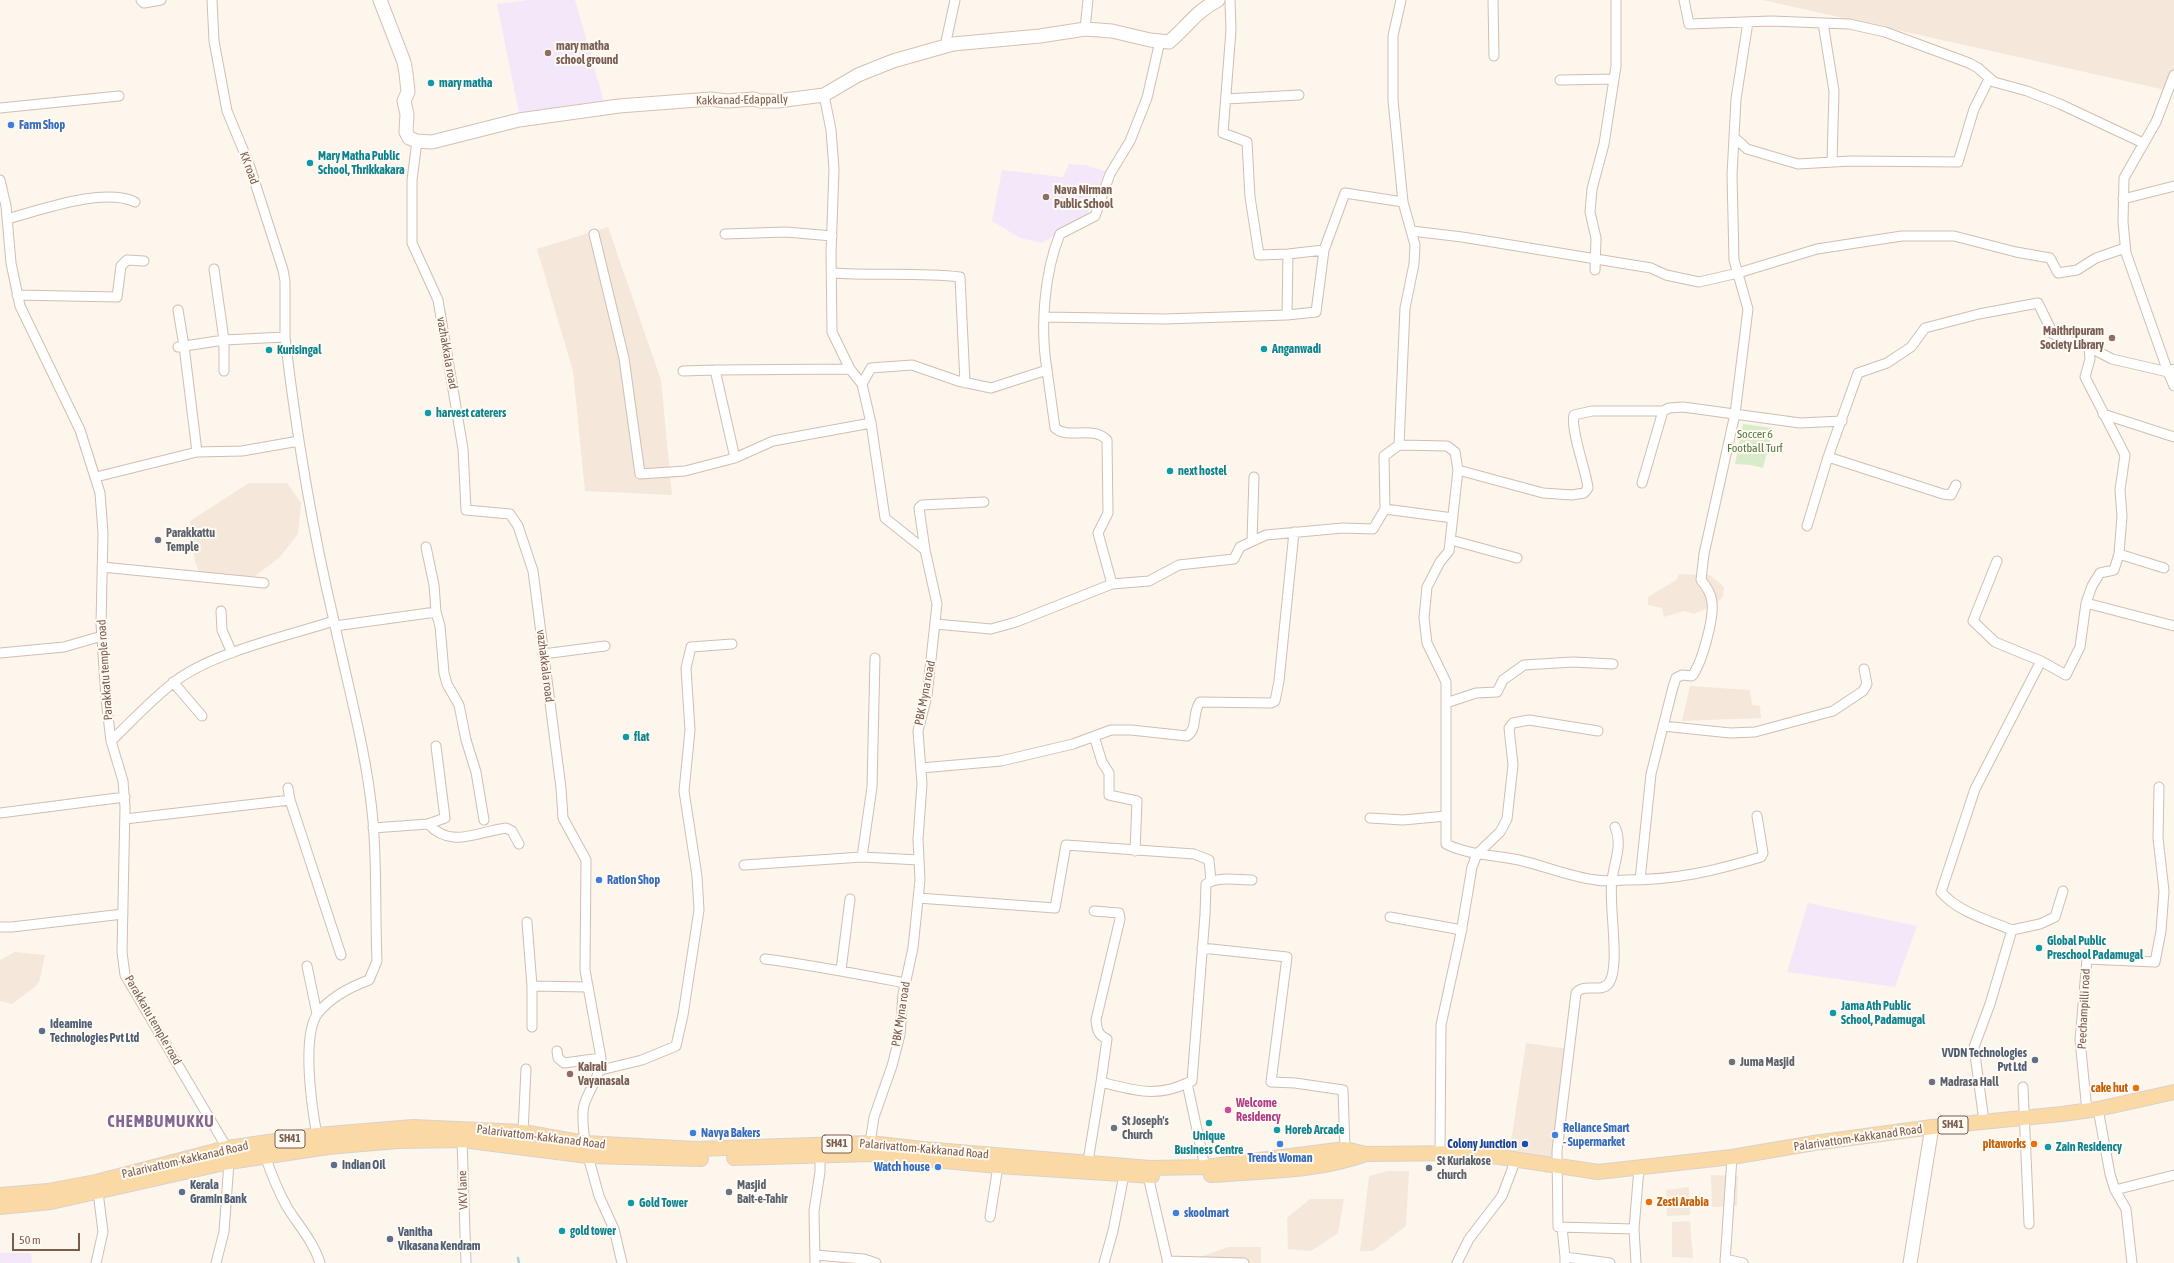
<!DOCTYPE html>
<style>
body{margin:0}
#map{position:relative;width:2174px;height:1263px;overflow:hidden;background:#fdf6ec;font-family:"Asap Condensed",sans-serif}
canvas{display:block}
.scale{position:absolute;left:12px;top:1233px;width:68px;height:18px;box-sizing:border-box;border:2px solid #7a5c4d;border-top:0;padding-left:5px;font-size:12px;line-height:14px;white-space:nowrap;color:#7a5c4d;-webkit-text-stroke:3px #fffaf3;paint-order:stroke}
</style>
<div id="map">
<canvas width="2174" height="1263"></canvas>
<div class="scale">50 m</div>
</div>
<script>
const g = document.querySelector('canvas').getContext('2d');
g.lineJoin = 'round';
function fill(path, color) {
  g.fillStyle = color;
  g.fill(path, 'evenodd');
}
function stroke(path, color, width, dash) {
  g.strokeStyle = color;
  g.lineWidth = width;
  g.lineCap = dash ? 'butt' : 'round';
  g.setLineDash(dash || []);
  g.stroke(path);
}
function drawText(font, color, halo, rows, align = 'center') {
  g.font = font + ' "Asap Condensed",sans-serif';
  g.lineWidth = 4;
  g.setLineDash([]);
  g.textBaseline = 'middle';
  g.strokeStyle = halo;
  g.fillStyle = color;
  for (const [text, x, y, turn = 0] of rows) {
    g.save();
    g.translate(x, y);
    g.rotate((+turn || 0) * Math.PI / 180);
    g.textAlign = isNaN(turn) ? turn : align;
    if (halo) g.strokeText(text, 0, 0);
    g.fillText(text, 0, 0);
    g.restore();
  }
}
fill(new Path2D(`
 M1763,0H2174V92Z
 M608,227L661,380L672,495L585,491L573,371L537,249Z
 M249,483H287L301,503L298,534L279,558L242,586L204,582L195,562L190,521Z
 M1679,574L1710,575L1724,587L1723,597L1712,606L1694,614L1684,611L1664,617L1662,608L1648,605V597L1676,580Z
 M1690,686L1750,690L1752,705L1760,706L1761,718L1682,721Z
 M15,952L45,955L40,979L36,986L12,1004L0,1001V960Z
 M1526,1043L1568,1049L1551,1161L1509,1155Z
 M1388,1171H1409L1406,1226L1373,1251H1360L1369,1176Z
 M1711,1175L1738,1176L1737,1206L1712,1207Z
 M1689,1187L1690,1215L1667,1216L1666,1190Z
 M1310,1199H1344L1338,1233L1311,1251L1288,1249L1287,1218Z
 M1690,1221L1693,1258L1672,1257V1222Z
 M1228,1247H1261V1263H1200V1257Z`), '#f5e8da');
fill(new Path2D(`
 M528,0H575L604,102L519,113L497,4Z
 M1069,164L1085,165L1105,171L1087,216L1042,243L1020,238L992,221L1002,170L1063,177Z
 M1808,903L1917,926L1895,987L1787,972Z
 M0,1253H31L32,1263H0Z`), '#f3e8fa');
fill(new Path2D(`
 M1743,424L1773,428L1763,468L1751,465L1735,464Z`), '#d8ecc9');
stroke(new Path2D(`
 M518,1258L519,1263`), '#a5d3da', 2.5);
const street = new Path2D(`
 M141,0L144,3L161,0
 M212,0L214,41L227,111L249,164L283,270L285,281V337
 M1230,0L1231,30L1223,133L1247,142L1250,197L1259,255L1288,254
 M1493,0L1494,56
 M1684,0L1689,24L1771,21L1849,24L1885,32L1969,63L1978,68L1994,82L2027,91L2060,104L2143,143
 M1823,23L1834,91L1832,162
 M1085,29L1088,0
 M945,46L955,0
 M2174,75L2156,122L2124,178L2123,222L2126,253L2168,372L2174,369
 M1560,80L1614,79
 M824,95L831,130L834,169L831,253L832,332L850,369L862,384L871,423L885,518L925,550L937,604L927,696L918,731L922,784L918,839L920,880L913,948L903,994L900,1035L892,1066L874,1117L870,1143
 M1226,99L1299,95
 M0,108L119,96
 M1734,137L1747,149L1798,164L1851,161L1958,162L1974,109L1989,79
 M417,141L412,180V243L438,300L463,449L466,510L510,514L518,526L533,571L561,788L563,818L586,860L585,970L601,1058C601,1075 589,1089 584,1105C581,1117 584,1132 585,1143
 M0,180L6,206L11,263L20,306L80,430L100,493L103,533L101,624L106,699L111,741L123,781L125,807L122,952L125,975L227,1148
 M2123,199L2174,186
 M7,219C41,210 103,187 135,202
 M1412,231L1462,237L1651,268L1666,275L1699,282L1738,273L1817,249L1902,236H1954L2016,252L2050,258L2058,273L2077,270L2096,258L2125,248
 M594,234L624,358L640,474L685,471L735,458L773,441L871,423
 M725,234L786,232L832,236
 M214,269L224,340V371
 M1595,270L1596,238L1590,212L1592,189L1604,144L1616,66V0
 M832,273C875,276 917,272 960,277L965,383
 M17,295L117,297L121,266L127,260L144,261
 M178,310L184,346L197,452
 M1287,315L1316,312L1324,250
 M1045,317L1164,319L1287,315L1288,254L1324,250L1345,193L1403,202
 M178,347L224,340L285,337C296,432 312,528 334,621C348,687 367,753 373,821C377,867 375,914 377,961L369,980C350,987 331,997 318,1013C301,1035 312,1109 317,1135
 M1047,370L1055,428C1069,440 1093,425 1107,440L1108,513L1098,533L1112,584
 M683,371L715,370
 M862,384L871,368L912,365L958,381L991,388L1047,370C1040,328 1044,273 1060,234L1095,216L1110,174L1130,141L1147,98L1160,41
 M2103,414L2174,437
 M1399,445L1405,308L1414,264L1415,245L1403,202L1393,100V36L1401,0
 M735,458L715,370L850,369
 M1458,470L1543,493L1572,495L1584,493L1588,488C1586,470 1570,429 1574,415L1592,411H1663
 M96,477L197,452L242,451L299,441
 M1642,483L1663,411L1669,408L1683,407L1800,423L1842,421
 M1956,485L1951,495L1943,494L1828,457L1858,373L1887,363L1911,347L1925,328L1979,314L2038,303L2053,334L2069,341L2089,347L2112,359L2168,372L2174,386
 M1385,509L1384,456L1399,445L1447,446L1455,452L1458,470L1449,551L1440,562L1427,587L1424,618L1427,643L1446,682V844C1468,855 1495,855 1519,860C1545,866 1570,877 1596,880C1606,882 1617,880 1626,880C1676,880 1714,871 1761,857L1763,853L1757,816
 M1807,526L1828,457
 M1451,540L1517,558
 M1252,541L1254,477
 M925,550L919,508L922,505L984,502
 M2119,554L2164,568
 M1997,561L1973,621L1995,642L2041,661L1975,789L1941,892C1958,912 1988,920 2012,930
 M102,567L264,583
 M2086,603L2174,626
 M221,611L222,630L232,653
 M436,612L440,626L444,673L447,684L459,705L466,740L476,772L484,820
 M935,624L991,629L1016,622L1112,584L1149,581L1179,565L1234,559L1240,547L1266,535L1343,528L1373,529L1385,509L1453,518
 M335,626L436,612L434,585L426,547
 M0,653L64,647L102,636
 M543,654L605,646
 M2041,661L2066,675L2080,647L2086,603L2092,586L2100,573L2114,570L2119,554L2122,516L2120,490L2125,455L2085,377L2090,359L2089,347
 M173,682L202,716
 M1446,703L1476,693L1497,692L1503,680L1524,665L1573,662L1613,664
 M1663,726L1730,733L1755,732L1833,711L1863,691L1867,684L1864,669
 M1094,736L1102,762L1109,773V795L1137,801L1135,851
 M111,741C131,722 151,700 173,683C210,653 287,636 334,621
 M921,768L1001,761L1073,744L1111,730H1131L1187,736C1198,729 1192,712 1200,702L1271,703L1275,701L1279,681L1294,532
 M288,788L290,800L341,955
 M0,813L125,797
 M1370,818L1403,820L1446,816
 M125,819L290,800
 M428,824C452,849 476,832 506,828L512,831L519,844
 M1615,827C1623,844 1614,863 1612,880C1608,904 1621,965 1609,983C1601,994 1585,982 1576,993L1557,1151L1558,1227L1634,1229
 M373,828L428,824L445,818L436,746
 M862,857L872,787L875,658
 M744,865L862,857L919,860
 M1640,880L1651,774L1673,687L1676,678L1682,675L1692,676C1702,663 1714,619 1712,602C1711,593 1707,587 1701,580L1704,554L1735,414L1748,309L1734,260L1732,175L1736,99L1748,22
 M918,898L1055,908L1066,845L1194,854L1209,860L1211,881
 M1094,911L1119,913L1120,919L1096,1020C1097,1030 1098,1035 1107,1039L1101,1082C1132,1090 1157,1098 1187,1083
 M1390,917L1462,930
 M527,922L532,986V1027
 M0,927H12L123,914
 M1202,948L1287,957L1271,1082L1295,1083L1343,1090L1345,1149
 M765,959C812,965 858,974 905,983
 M307,966L317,1014
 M841,970L850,899
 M532,986L587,987
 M557,1051L558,1058L564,1063L601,1058
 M601,1070L642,1060L676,1046L683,1015L699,910L697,876L684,791L690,730L686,668L691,647L732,644
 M2023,1087L2029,1224
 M2098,1109L2110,1174L2115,1190L2126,1209L2132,1263
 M2087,1111L2080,1040L2087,959L2155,962L2161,931L2164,891L2158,838L2159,787
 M1984,1121L1974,1047L1990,1004L2012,930L2040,924L2055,917L2063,891
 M523,1132L526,1069
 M462,1140L466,1263
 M1440,1153L1441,1025L1461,933L1472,867L1477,854L1500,832L1507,819L1513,765L1509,728L1513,723L1529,720L1598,731
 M265,1156C271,1173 278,1191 287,1207C298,1225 314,1242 320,1263
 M588,1156L599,1196L614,1229L622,1263
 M1088,1161L1101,1082
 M1205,1167L1187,1083L1192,1081L1205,915L1206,884C1218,876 1238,880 1252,880
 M1148,1176L1168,1263
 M2115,1190L2174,1175
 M990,1217L998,1166
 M1562,1227L1565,1257
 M815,1255L864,1259L876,1263
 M1725,1259L1743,1263
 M1167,1261L1244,1263
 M96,1263L103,1232L98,1192
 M216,1263L224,1232L229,1162
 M815,1263L814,1211L820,1172V1157
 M1104,1263L1113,1231L1124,1175
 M1457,1263L1469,1239L1502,1196L1516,1159
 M1565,1263V1257L1610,1263
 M1636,1263L1634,1229L1639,1168
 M1725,1263L1732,1157`);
const secondary = new Path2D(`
 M380,0L404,62L406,73L408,92L404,101L407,114L406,132L409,138L417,141L432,142L519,120L619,106L711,99L727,101L754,99L760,101H777L824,95L858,75L893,61L953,44L1040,36L1085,29L1112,31L1150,40L1169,42C1188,26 1194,13 1218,0
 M1910,1263L1932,1127`);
const primary = new Path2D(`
 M734,1158L870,1154L998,1166L1152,1176
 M1211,1175C1262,1171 1317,1172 1366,1154
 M0,1195L48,1191L96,1182L227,1148L317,1135L413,1127L523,1132L585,1143L696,1149L870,1143L923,1149L1150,1168L1205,1167L1345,1149L1366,1154L1473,1153L1598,1172L1732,1157L1814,1143L1932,1127L2062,1114L2098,1109L2174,1092
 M0,1207L51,1202L229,1162L328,1147L398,1141L462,1140L588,1156L701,1159`);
stroke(street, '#d1beb0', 11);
stroke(secondary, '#d6c0b0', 15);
stroke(primary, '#dad1cd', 16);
stroke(street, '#fff', 9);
stroke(secondary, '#fff', 13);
stroke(primary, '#fbd9a5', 14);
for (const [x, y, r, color] of [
 [548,53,4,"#8d6e63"],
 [431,83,4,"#0f9aa8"],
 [11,125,4,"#3f7fe0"],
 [310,163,4,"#0f9aa8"],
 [1046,197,4,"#8d6e63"],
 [2112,338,4,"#8d6e63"],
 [1264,349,4,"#0f9aa8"],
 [269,350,4,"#0f9aa8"],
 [428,413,4,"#0f9aa8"],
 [1170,471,4,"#0f9aa8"],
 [158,540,4,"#6b7280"],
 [626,737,4,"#0f9aa8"],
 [599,880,4,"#3f7fe0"],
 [2039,948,4,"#0f9aa8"],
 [1833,1013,4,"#0f9aa8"],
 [42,1031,4,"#5c6f8a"],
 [2035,1060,4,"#5c6f8a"],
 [1732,1062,4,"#6b7280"],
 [570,1074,4,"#8d6e63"],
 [1932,1082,4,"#6b7280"],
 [2136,1088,4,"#e8710a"],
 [1228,1110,4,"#d1479c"],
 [1209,1123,4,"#0f9aa8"],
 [1114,1128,4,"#6b7280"],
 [1277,1130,4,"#0f9aa8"],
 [693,1133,4,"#3f7fe0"],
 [1555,1135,4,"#3f7fe0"],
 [1280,1144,4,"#3f7fe0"],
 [1525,1144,4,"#1a4fb4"],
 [2034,1144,4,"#e8710a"],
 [2048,1147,4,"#0f9aa8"],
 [334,1165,4,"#5c6f8a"],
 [938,1167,4,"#3f7fe0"],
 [1429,1168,4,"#6b7280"],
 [182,1192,4,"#5c6f8a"],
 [729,1192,4,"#6b7280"],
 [1649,1202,4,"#e8710a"],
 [631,1203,4,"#0f9aa8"],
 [1176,1213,4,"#3f7fe0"],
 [562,1231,4,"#0f9aa8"],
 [390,1239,4,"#5c6f8a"]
]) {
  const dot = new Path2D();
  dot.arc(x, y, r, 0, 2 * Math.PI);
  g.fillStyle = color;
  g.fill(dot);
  stroke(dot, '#fffaf3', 1.5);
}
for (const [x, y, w] of [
 [1953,1125,30],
 [290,1139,30],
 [837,1144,30]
]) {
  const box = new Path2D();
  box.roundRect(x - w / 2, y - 9, w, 18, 3);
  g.fillStyle = '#fffaf3';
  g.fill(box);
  stroke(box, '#7a5c4d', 1);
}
drawText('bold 11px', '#7a5c4d', null, [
 ["SH41",1953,1125],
 ["SH41",290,1139],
 ["SH41",837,1144]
]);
drawText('bold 12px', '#785e54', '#fffaf3', [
 ["mary matha",556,46],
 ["school ground",556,60],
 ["Nava Nirman",1054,190],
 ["Public School",1054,204],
 ["Maithripuram",2104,331,"right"],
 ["Society Library",2104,345,"right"],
 ["Kairali",578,1067],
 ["Vayanasala",578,1081]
], 'left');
drawText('bold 12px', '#0d838f', '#fffaf3', [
 ["mary matha",439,83],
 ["Mary Matha Public",318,156],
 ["School, Thrikkakara",318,170],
 ["Anganwadi",1272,349],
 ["Kurisingal",277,350],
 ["harvest caterers",436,413],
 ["next hostel",1178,471],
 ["flat",634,737],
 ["Global Public",2047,941],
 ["Preschool Padamugal",2047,955],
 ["Jama Ath Public",1841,1006],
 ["School, Padamugal",1841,1020],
 ["Horeb Arcade",1285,1130],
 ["Unique",1209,1136,"center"],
 ["Business Centre",1209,1150,"center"],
 ["Zain Residency",2056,1147],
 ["Gold Tower",639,1203],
 ["gold tower",570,1231]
], 'left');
drawText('12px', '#7a5c4d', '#fffaf3', [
 ["Kakkanad-Edappally",742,100,-1],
 ["KK road",249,168,70],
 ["vazhakkala road",447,353,80],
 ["vazhakkala road",545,666,83],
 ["Parakkatu temple road",105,670,-94],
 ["PBK Myna road",925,693,-79],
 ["Peechampilli road",2084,1009,-87],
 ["PBK Myna road",901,1014,-81],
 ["Parakkatu temple road",153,1020,60],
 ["Palarivattom-Kakkanad Road",541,1137,7],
 ["Palarivattom-Kakkanad Road",1858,1138,-8],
 ["Palarivattom-Kakkanad Road",924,1149,5],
 ["Palarivattom-Kakkanad Road",185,1160,-13],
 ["VKV lane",463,1190,-92]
]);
drawText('bold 12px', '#366cbe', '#fffaf3', [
 ["Farm Shop",19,125],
 ["Ration Shop",607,880],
 ["Reliance Smart",1563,1128],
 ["- Supermarket",1563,1142],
 ["Navya Bakers",701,1133],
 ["Trends Woman",1280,1158,"center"],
 ["Watch house",930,1167,"right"],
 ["skoolmart",1184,1213]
], 'left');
drawText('12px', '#537a41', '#fffaf3', [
 ["Soccer 6",1755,434],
 ["Football Turf",1755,448]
]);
drawText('bold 12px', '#5b616d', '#fffaf3', [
 ["Parakkattu",166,533],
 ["Temple",166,547],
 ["Juma Masjid",1740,1062],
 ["Madrasa Hall",1940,1082],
 ["St Joseph's",1122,1121],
 ["Church",1122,1135],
 ["St Kuriakose",1437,1161],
 ["church",1437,1175],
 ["Masjid",737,1185],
 ["Bait-e-Tahir",737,1199]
], 'left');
drawText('bold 12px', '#4e5e75', '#fffaf3', [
 ["Ideamine",50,1024],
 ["Technologies Pvt Ltd",50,1038],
 ["VVDN Technologies",2027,1053,"right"],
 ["Pvt Ltd",2027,1067,"right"],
 ["Indian Oil",342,1165],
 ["Kerala",190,1185],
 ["Gramin Bank",190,1199],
 ["Vanitha",398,1232],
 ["Vikasana Kendram",398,1246]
], 'left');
drawText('bold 12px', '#c56008', '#fffaf3', [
 ["cake hut",2128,1088],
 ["pitaworks",2026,1144],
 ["Zesti Arabia",1657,1202,"left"]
], 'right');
drawText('bold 12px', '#b23c85', '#fffaf3', [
 ["Welcome",1236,1103],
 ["Residency",1236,1117]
], 'left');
drawText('bold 12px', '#164399', '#fffaf3', [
 ["Colony Junction",1517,1144]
], 'right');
g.letterSpacing = '1px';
drawText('bold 16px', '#846695', '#fffaf3', [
 ["CHEMBUMUKKU",161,1122]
]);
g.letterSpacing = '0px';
</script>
